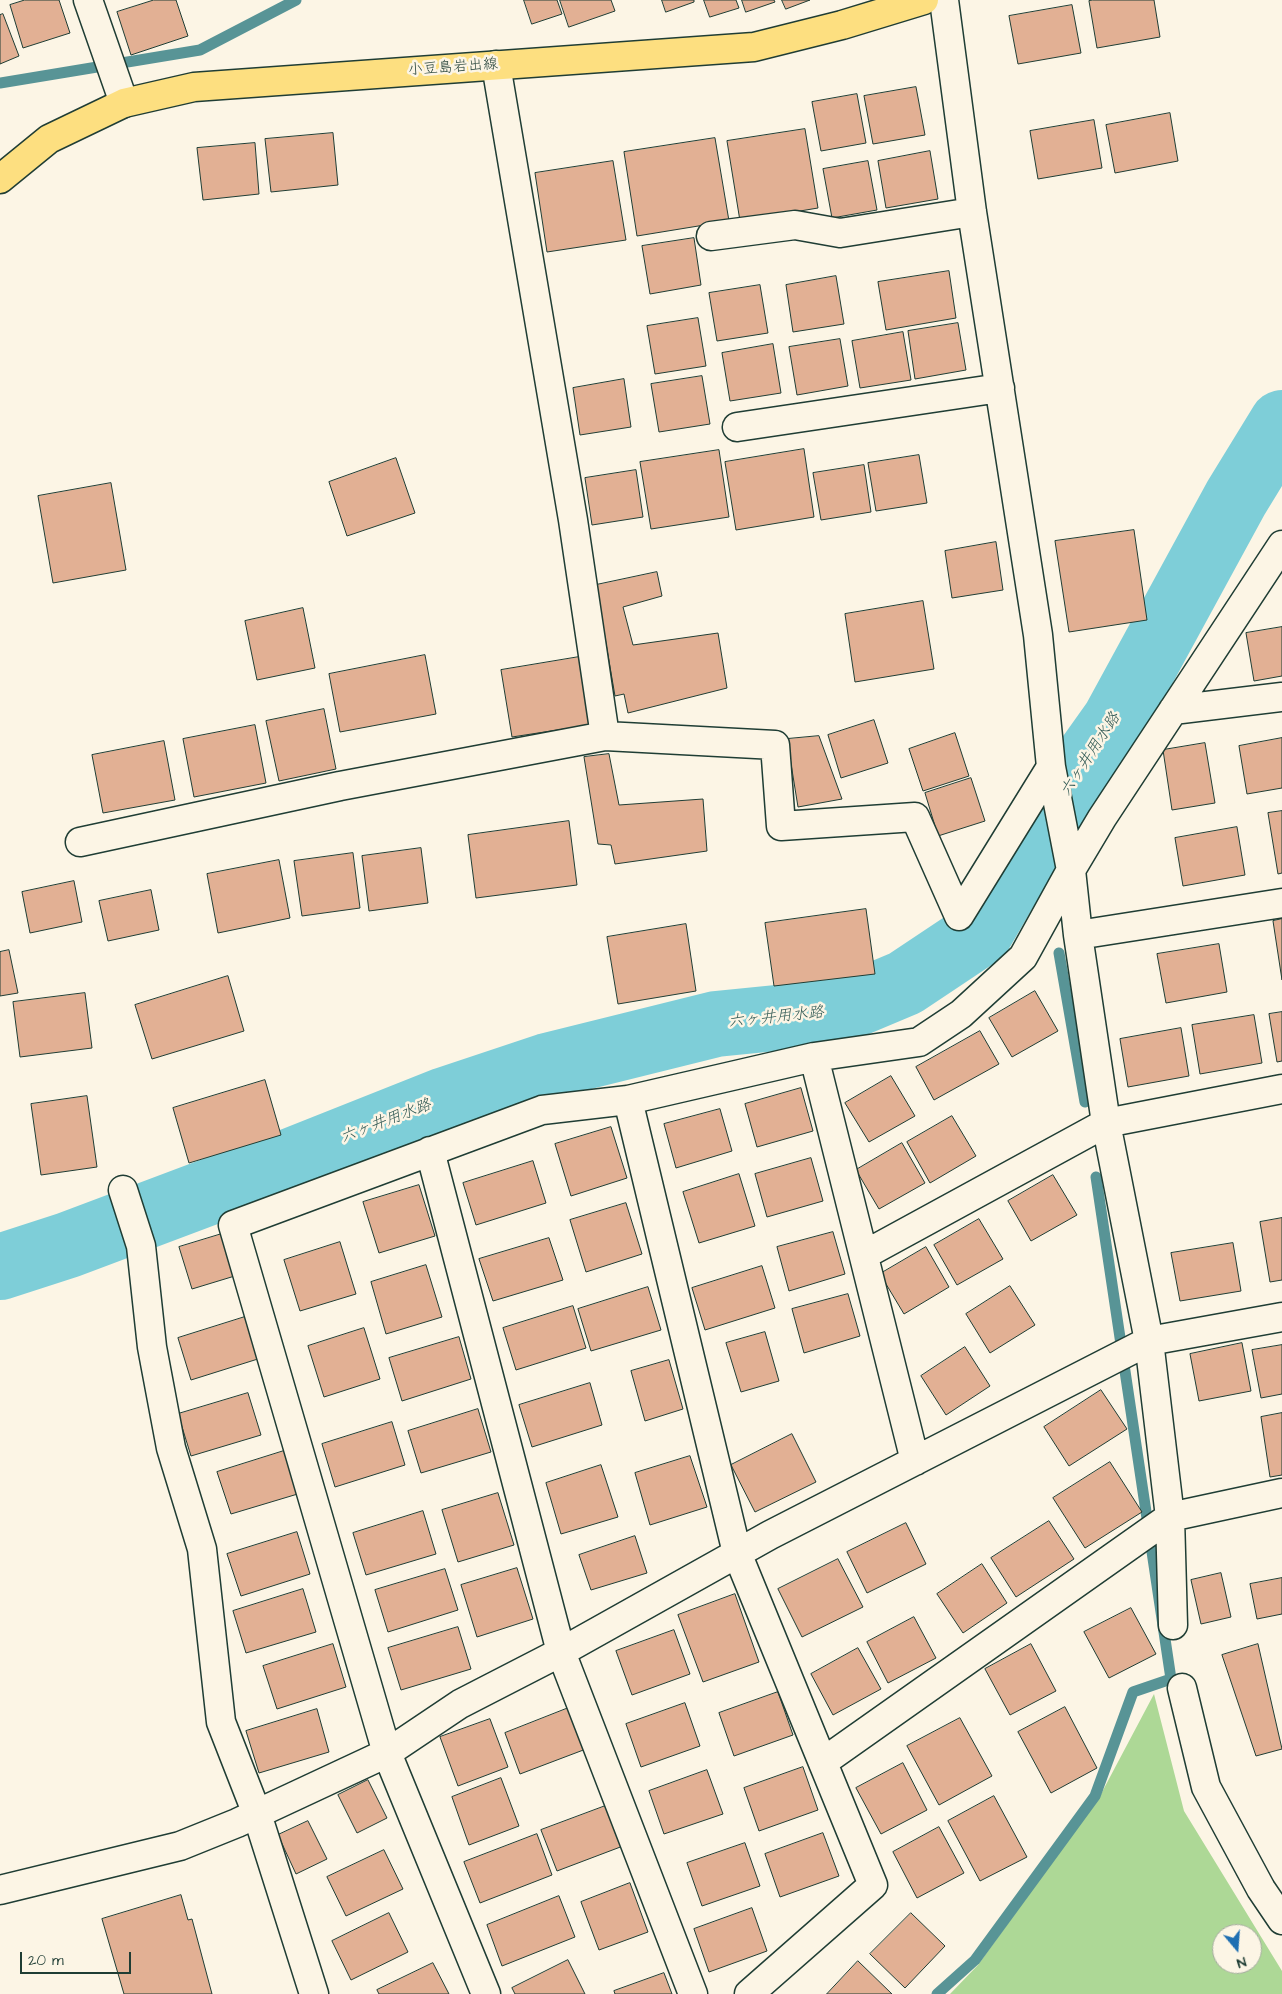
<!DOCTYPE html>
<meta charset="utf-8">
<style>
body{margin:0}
#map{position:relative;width:1282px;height:1994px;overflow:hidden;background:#fcf5e5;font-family:"Architects Daughter",sans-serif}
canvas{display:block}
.north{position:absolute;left:1212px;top:1924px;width:50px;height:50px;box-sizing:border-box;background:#fcf5e5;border:1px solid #a4ab9e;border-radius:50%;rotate:162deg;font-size:14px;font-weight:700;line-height:20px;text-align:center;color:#1f3d34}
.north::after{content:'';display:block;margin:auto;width:18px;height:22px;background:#1f6fb2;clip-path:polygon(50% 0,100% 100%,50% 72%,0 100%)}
.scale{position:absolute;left:20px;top:1952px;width:111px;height:22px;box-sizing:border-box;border:2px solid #1f3d34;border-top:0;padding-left:6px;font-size:15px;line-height:18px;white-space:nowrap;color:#1f3d34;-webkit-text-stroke:4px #fcf5e5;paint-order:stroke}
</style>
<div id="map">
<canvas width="1282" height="1994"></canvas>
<div class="north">N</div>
<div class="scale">20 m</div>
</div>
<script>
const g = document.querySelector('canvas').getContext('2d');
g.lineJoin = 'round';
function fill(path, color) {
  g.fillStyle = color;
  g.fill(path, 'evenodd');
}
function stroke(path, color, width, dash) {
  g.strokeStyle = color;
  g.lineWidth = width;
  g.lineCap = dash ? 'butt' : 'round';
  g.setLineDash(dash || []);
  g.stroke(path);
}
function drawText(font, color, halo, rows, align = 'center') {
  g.font = font + ' "Architects Daughter","Klee One",sans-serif';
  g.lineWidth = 5;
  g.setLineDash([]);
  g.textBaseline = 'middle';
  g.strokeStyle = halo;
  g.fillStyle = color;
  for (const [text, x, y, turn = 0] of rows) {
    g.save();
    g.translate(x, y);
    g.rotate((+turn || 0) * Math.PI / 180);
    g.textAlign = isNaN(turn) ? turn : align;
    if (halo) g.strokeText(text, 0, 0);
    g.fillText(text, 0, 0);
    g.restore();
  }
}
fill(new Path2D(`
 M1154,1694L1184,1811L1282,1971V1994H950L978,1965L1101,1794ZM1222,1934H1252V1964H1222Z`), '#add896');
stroke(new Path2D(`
 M0,83L200,50L296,0
 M1059,953L1085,1102
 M937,1994L975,1960L1095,1796L1133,1692L1171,1679L1096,1177`), '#589496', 11);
stroke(new Path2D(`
 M0,1267L68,1245L294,1160L445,1100L547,1066L716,1024L836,1012L905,983L980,933L1030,847L1083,765L1115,720L1236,498L1282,423`), '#7eced8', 66);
const building = new Path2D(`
 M25,0H59L70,33L23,48L10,5Z
 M154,0H176L188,36L131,55L117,12Z
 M524,0H557L562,14L532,24Z
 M560,0H611L615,11L569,27Z
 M662,0H694V2L666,12Z
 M704,0H736L739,8L710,17Z
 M742,0H774L775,2L746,12Z
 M782,0H810L786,9Z
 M1093,0H1154L1160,37L1097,48L1089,1Z
 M1072,5L1081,53L1018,64L1009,16Z
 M3,14L19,56L0,64V15Z
 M916,87L925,135L873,144L864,96Z
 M857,94L866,143L821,151L812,102Z
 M1170,113L1178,161L1115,173L1106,125Z
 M1094,120L1102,168L1038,179L1030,131Z
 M805,129L818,208L740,221L727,141Z
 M333,133L338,185L271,192L265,139Z
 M715,138L729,221L637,236L624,152Z
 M255,143L259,194L203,200L197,148Z
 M930,151L938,199L886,208L878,161Z
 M613,161L626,240L547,252L535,173Z
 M868,161L877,210L832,218L823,169Z
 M694,238L701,285L650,294L642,246Z
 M949,271L956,318L886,330L878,282Z
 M836,276L844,324L793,332L786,285Z
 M760,285L768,333L717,341L709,293Z
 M698,318L706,366L655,374L647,326Z
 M958,323L966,370L915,379L908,331Z
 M903,332L911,380L860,388L852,341Z
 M840,339L848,386L797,395L789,347Z
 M773,344L781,393L730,401L722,353Z
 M702,376L710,424L659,432L651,384Z
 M624,379L631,427L580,435L573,388Z
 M804,449L814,517L736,530L725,462Z
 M719,450L729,517L651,529L640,462Z
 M919,455L927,503L876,511L868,463Z
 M396,458L415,513L347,536L329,482Z
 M864,465L871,512L821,520L813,473Z
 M636,470L643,517L592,525L585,478Z
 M111,483L126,570L53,583L38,496Z
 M1134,530L1147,620L1069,632L1055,541Z
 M996,542L1003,590L952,598L945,551Z
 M657,572L662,596L623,607L633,645L718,633L727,688L628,713L624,694L615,696L596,585Z
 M923,601L934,669L855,682L845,614Z
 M303,608L315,668L257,680L245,621Z
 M1282,627V676L1254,681L1246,633Z
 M425,655L436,714L340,732L329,674Z
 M579,657L590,725L512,737L501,670Z
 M324,709L336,769L279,781L266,721Z
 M874,720L888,763L841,778L828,735Z
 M255,725L266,783L194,797L183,739Z
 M955,733L969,776L923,791L909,749Z
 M819,736L842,799L798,807L787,739Z
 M1282,738V788L1247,794L1239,746Z
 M164,741L175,800L103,813L92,755Z
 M1205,743L1215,803L1172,810L1163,750Z
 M609,754L619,805L703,799L707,851L615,864L611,845L598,844L584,757Z
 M971,778L985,821L938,836L925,793Z
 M1282,811V873L1278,874L1268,813Z
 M569,821L577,885L476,898L468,835Z
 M1237,827L1245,875L1183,886L1175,838Z
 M421,848L428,903L369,911L362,856Z
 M353,853L360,908L302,916L294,861Z
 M279,860L290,918L218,933L207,874Z
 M74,881L82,922L30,933L22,892Z
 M151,890L159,930L108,941L99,901Z
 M866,909L875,974L774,986L765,923Z
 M1282,919V980L1273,921Z
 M686,924L696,991L618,1004L607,937Z
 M1219,944L1227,992L1166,1003L1157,954Z
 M9,950L18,993L0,996V952Z
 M228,976L244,1031L152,1059L135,1005Z
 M1035,991L1058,1031L1012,1057L989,1018Z
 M85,993L92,1048L20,1057L13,1002Z
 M1282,1012V1061L1277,1062L1269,1014Z
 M1254,1015L1262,1063L1200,1074L1192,1025Z
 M1181,1028L1189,1076L1128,1087L1120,1039Z
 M980,1031L999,1064L934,1100L916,1067Z
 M891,1076L915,1116L869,1142L845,1103Z
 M265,1080L281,1135L189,1163L173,1108Z
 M801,1088L813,1131L757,1147L745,1104Z
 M87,1096L97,1167L41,1175L31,1104Z
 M720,1109L732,1151L676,1168L664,1124Z
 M952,1116L976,1156L930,1183L907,1142Z
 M611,1127L627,1178L571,1196L555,1144Z
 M902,1143L925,1183L879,1209L856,1170Z
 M811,1158L823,1201L767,1217L755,1174Z
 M533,1161L546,1203L476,1225L463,1183Z
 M739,1174L755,1226L699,1243L683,1192Z
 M1053,1175L1077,1215L1031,1241L1008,1201Z
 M419,1185L435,1236L379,1253L363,1202Z
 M626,1203L642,1254L586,1272L570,1220Z
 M1282,1218V1280L1270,1282L1260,1222Z
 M979,1219L1003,1259L957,1285L934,1245Z
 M833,1232L845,1274L789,1291L777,1247Z
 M225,1233L238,1275L192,1289L179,1247Z
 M549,1238L563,1280L493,1301L479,1259Z
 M340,1242L356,1294L300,1311L284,1260Z
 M1233,1243L1241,1291L1180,1301L1171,1253Z
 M926,1247L949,1287L904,1314L880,1274Z
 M426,1265L442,1317L386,1334L371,1282Z
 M762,1266L775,1308L705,1330L692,1288Z
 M1010,1286L1035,1325L990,1353L966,1314Z
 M648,1287L661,1330L591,1351L578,1309Z
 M848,1294L860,1336L804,1353L792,1309Z
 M573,1306L586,1348L516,1370L503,1328Z
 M248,1316L261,1358L191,1380L178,1338Z
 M364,1328L380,1379L324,1397L308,1346Z
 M765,1332L779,1381L741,1392L726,1343Z
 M459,1337L471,1379L402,1401L389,1358Z
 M1242,1343L1251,1391L1199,1401L1190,1354Z
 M1282,1345V1394L1261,1398L1252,1350Z
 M965,1347L990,1386L946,1415L921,1376Z
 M669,1360L683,1409L645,1421L631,1371Z
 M590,1383L602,1425L532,1447L519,1405Z
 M1101,1390L1127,1429L1069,1466L1044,1427Z
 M248,1393L261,1435L191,1456L178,1414Z
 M478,1409L491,1452L421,1473L408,1431Z
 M1282,1413V1475L1270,1477L1261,1417Z
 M392,1422L405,1465L335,1487L322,1444Z
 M792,1434L816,1482L755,1512L731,1465Z
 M287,1450L301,1493L231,1514L217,1472Z
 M690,1456L707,1507L650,1525L635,1473Z
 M1110,1462L1142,1512L1085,1548L1053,1498Z
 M601,1465L618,1517L561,1534L546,1483Z
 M498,1493L514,1545L458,1562L442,1510Z
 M423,1511L436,1554L366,1575L353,1533Z
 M1049,1521L1074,1559L1016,1597L991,1558Z
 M906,1523L926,1564L867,1593L847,1552Z
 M297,1532L310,1574L241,1596L227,1554Z
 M635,1536L647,1573L591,1590L579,1555Z
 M838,1559L863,1607L802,1637L778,1589Z
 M982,1564L1007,1603L963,1633L937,1594Z
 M517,1568L533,1619L477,1637L461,1585Z
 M445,1569L458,1610L388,1632L375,1590Z
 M1221,1573L1231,1617L1201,1624L1191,1580Z
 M1282,1578V1614L1257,1619L1250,1584Z
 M303,1589L316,1632L246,1653L233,1611Z
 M735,1594L759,1662L703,1682L678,1615Z
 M1131,1608L1156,1654L1109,1678L1084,1632Z
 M914,1617L936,1658L888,1683L867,1642Z
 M458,1627L471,1669L401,1690L388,1648Z
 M674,1630L690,1674L632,1695L616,1651Z
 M333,1644L346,1687L277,1709L263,1666Z
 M1031,1644L1056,1691L1010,1715L985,1669Z
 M1258,1644L1282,1749L1256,1756L1222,1655Z
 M858,1648L881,1689L833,1715L811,1674Z
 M778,1692L793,1735L734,1756L719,1713Z
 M685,1703L700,1746L641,1767L626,1724Z
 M571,1707L586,1749L520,1774L505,1733Z
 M1065,1707L1097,1768L1051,1793L1018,1732Z
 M317,1709L329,1752L259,1773L246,1731Z
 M960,1718L992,1776L939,1805L907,1746Z
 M490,1719L508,1767L458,1786L440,1737Z
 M903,1763L927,1810L881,1834L856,1788Z
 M803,1767L818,1810L759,1831L744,1788Z
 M707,1770L723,1814L664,1834L649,1791Z
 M501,1778L519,1826L469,1845L452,1797Z
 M368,1780L387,1818L357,1833L338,1795Z
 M994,1796L1027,1857L980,1881L948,1821Z
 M608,1805L623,1846L557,1871L541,1830Z
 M308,1821L327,1859L296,1874L278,1835Z
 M939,1827L964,1873L917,1898L893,1852Z
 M823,1833L839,1876L780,1897L765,1854Z
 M537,1834L552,1875L480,1903L464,1862Z
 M745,1843L760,1886L702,1906L687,1863Z
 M384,1850L403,1889L346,1916L327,1877Z
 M630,1883L648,1932L599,1950L581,1902Z
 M181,1895L188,1920L192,1919L212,1994H124L102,1919Z
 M559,1896L575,1937L502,1966L487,1925Z
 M752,1908L767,1951L709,1972L694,1929Z
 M389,1913L408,1952L351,1980L332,1941Z
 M911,1913L945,1946L905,1988L870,1954Z
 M568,1960L585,1994H515L512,1988Z
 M858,1961L892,1994H827Z
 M433,1963L449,1994H379L377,1990Z
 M664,1973L672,1994H615L614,1991Z`);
fill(building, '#e2b094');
stroke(building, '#1f3d34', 1);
const minor = new Path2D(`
 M88,0L124,103
 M944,0L972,212L1038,635L1051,767L1071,870L1078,935L1106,1123L1149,1341L1170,1517L1173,1625
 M496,65L573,520L605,736
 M711,236L795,225L840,233L972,212
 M737,427L1000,388
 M1173,710L1282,697
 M80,842L340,786L605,736L775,745L781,826L915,817L959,916L1051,767
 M1078,935L1282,903
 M814,1057L915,1461
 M628,1100L737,1553L873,1885L749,1994
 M430,1151L561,1652L693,1994
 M123,1190L141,1246L152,1347L171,1448L202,1549L221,1722L257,1814L314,1994
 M864,1255L1106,1123L1282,1089
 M1182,1688L1206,1787L1261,1889L1282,1920
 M823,1762L1170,1517L1282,1493
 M0,1890L180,1846L237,1823L387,1753L460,1704L561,1652L770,1535L1149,1341L1282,1317
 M486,1994L387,1753L233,1225L542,1110L628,1100L814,1057L919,1042L961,1014L1023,957L1071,870L1102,818L1282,545`);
const major = new Path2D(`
 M0,179L49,139L124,103L194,87L754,47L842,25L924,0`);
stroke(minor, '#1f3d34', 31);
stroke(major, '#1f3d34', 31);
stroke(minor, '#fcf5e5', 28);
stroke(major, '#fddf80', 28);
drawText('15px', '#1f3d34', '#fcf5e5', [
 ["小豆島岩出線",453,68,-4]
]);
drawText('italic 16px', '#325a55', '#fcf5e5', [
 ["六ヶ井用水路",1091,755,-57],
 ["六ヶ井用水路",776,1018,-6],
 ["六ヶ井用水路",386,1122,-21]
]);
</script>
